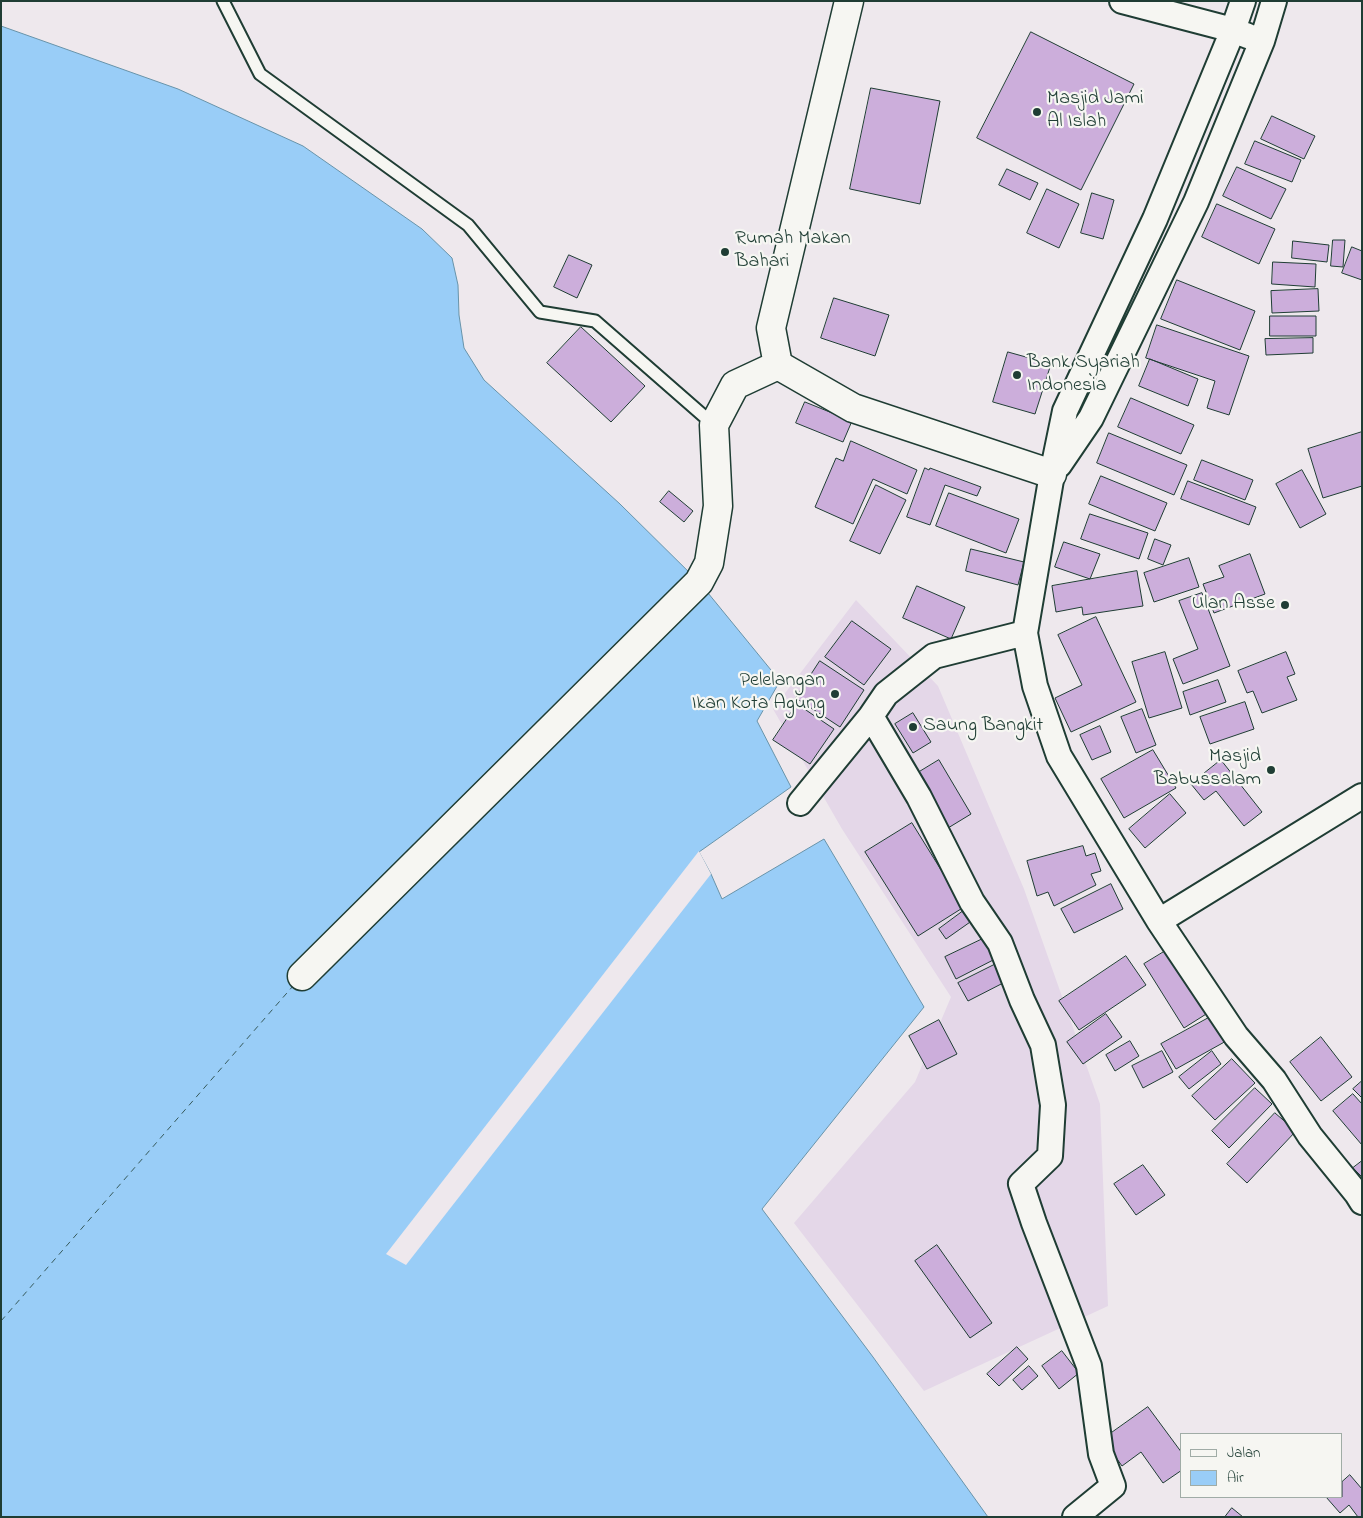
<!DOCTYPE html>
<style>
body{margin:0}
#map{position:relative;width:1363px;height:1518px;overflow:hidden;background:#eee8ed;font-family:"Indie Flower",sans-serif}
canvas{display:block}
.frame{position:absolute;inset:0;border:2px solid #1f3d34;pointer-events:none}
.legend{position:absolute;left:1180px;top:1433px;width:162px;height:65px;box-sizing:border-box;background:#f6f6f2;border:1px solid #a0aca6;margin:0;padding:6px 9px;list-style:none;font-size:15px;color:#1f3d34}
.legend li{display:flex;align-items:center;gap:10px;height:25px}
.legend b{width:25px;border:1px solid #a0aca6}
</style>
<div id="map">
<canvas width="1363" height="1518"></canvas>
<div class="frame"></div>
<ul class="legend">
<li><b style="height:6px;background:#f6f6f2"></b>Jalan</li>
<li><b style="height:14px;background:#99cdf7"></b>Air</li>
</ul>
</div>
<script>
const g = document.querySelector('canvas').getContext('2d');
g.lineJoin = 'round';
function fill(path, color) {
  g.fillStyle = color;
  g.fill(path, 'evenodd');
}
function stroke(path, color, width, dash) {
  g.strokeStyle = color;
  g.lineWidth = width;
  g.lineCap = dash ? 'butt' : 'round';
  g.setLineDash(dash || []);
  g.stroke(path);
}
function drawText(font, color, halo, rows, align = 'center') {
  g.font = font + ' "Indie Flower",sans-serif';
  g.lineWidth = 4.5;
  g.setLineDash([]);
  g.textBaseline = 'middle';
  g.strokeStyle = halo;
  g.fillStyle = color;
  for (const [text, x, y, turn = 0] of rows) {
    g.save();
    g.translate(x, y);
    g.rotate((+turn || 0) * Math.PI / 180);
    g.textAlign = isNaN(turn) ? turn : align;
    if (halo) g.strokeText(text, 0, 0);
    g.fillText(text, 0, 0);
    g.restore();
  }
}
fill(new Path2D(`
 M856,600L938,686L1024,889L1100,1104L1108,1306L924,1391L794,1223L915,1082L951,997L842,829L773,709Z`), '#e4d7e8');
const water = new Path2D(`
 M1,26L178,89L303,146L422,229L452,258L458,285L459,315L464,348L484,380L620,504L699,582L780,681L757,721L791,787L699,852L711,874L722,899L824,839L924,1007L762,1209L873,1357L988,1517H1Z`);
fill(water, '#99cdf7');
stroke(water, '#6893a9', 1);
fill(new Path2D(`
 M699,851L711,874L406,1265L386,1254Z`), '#eee8ed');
stroke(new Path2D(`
 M1,1321L293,986`), '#375a5b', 1, [6, 5]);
const building = new Path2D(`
 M1031,32L1134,84L1081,190L977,138Z
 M871,88L940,101L920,204L850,189Z
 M1272,116L1315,136L1304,159L1261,139Z
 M1255,141L1301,160L1292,182L1245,164Z
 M1237,167L1286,189L1271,219L1223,196Z
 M1007,169L1038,183L1030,200L999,185Z
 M1047,189L1079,204L1059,248L1027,233Z
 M1092,193L1114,200L1103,239L1081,233Z
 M1217,204L1275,229L1259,264L1202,237Z
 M1333,240H1345L1343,267L1331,266Z
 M1293,241L1329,245L1327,262L1292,258Z
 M1352,247L1362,251V280L1342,273Z
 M569,255L592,265L577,298L554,287Z
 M1273,262L1316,264L1315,287L1272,284Z
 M1177,280L1255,311L1240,350L1161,319Z
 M1318,289L1319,311L1272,313L1271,291Z
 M834,298L889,315L875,356L821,338Z
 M1270,316H1316V336H1270Z
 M1157,325L1249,356L1229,415L1207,408L1215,381L1146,358Z
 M581,327L645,386L611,422L547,363Z
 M1313,338V353L1266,355L1265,339Z
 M1008,352L1051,364L1035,414L993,402Z
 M1150,359L1198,379L1188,406L1139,386Z
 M1131,398L1194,425L1181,454L1118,427Z
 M805,402L852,421L843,442L796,423Z
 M1362,432V486L1323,498L1308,449Z
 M1109,433L1187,465L1174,495L1097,463Z
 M851,441L917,470L907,494L873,479L853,524L815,507L836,458L843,461Z
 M1202,460L1253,480L1245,500L1194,480Z
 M925,468L929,470L930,468L981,487L977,496L945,485L930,525L907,517Z
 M1302,470L1326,514L1300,528L1276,484Z
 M1101,476L1167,503L1155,531L1089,504Z
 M1188,481L1256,507L1249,525L1181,499Z
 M876,485L906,500L880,554L850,541Z
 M669,491L693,511L684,522L660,502Z
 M949,493L1019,519L1006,553L936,526Z
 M1090,514L1148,533L1139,559L1081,539Z
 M1155,539L1171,545L1163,565L1148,559Z
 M1064,542L1100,554L1090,579L1055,567Z
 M971,549L1024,562L1018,585L966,571Z
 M1250,554L1265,594L1214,613L1203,584L1224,577L1219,566Z
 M1189,558L1199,587L1154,602L1144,573Z
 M1137,571L1143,606L1083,615L1082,607L1056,612L1052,586Z
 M917,586L965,607L951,639L903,618Z
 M1202,593L1230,666L1183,684L1173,659L1198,649L1179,601Z
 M1096,617L1136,702L1071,732L1055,698L1082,685L1058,635Z
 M852,621L891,649L864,685L825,657Z
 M1165,652L1182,708L1149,718L1132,662Z
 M1286,652L1295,674L1287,677L1297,700L1262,713L1253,691L1247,693L1238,671Z
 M820,661L864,690L840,727L796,698Z
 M1218,680L1226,702L1190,715L1183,692Z
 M1245,702L1254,729L1210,744L1200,717Z
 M797,704L834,729L810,764L773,740Z
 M1142,709L1156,745L1136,753L1121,717Z
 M913,713L931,742L913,753L895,724Z
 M1100,726L1111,752L1092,760L1080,735Z
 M1153,750L1176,788L1124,818L1101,779Z
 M939,760L971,814L948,828L916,774Z
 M1221,760L1262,812L1244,826L1216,791L1204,800L1191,784Z
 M1170,794L1186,813L1145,848L1129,829Z
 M912,823L964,907L918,936L865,852Z
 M1083,846L1086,856L1095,853L1101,871L1091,874L1096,885L1054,906L1048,892L1037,896L1027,861Z
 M1111,884L1123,909L1074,933L1061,909Z
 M966,909L973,920L946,939L939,929Z
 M991,935L1001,956L956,979L945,957Z
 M1172,947L1211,1011L1184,1028L1144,964Z
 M1126,956L1146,985L1079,1030L1059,1001Z
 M998,963L1007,981L968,1001L958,983Z
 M1106,1014L1122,1037L1083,1064L1067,1042Z
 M1214,1015L1228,1040L1176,1069L1161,1044Z
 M939,1020L957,1054L927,1069L909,1036Z
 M1321,1037L1352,1077L1321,1101L1290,1062Z
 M1130,1041L1139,1056L1115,1071L1106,1055Z
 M1162,1051L1173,1072L1143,1088L1132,1066Z
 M1212,1051L1221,1064L1189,1089L1179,1077Z
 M1232,1059L1255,1083L1215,1120L1192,1096Z
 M1362,1081V1098L1353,1089Z
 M1255,1088L1272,1104L1229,1148L1212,1131Z
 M1353,1094L1362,1104V1145L1333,1111Z
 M1275,1113L1296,1131L1247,1183L1227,1164Z
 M1362,1161V1177L1353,1168Z
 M1143,1165L1165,1195L1136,1215L1114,1184Z
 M937,1245L992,1323L970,1338L915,1261Z
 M1017,1347L1028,1359L999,1386L987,1374Z
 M1062,1351L1079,1373L1059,1389L1042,1366Z
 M1029,1366L1038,1376L1022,1390L1013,1380Z
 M1148,1407L1182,1453V1470L1163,1483L1141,1452L1122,1466L1103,1439Z
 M1350,1475L1362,1489V1517H1358L1349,1505L1340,1513L1326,1497H1342V1482Z
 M1232,1508L1243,1517H1225Z`);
fill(building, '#ccaedb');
stroke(building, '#1f3d34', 1);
const service = new Path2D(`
 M223,1L260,74L468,225L540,312L595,321L714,425`);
const minor = new Path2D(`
 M1122,1L1233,30L1248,36
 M1243,1L1233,30L1155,219L1065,411L1052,474L1025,633L1035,686L1059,756L1159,921L1362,796
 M1059,465L1091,418L1196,202L1262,41L1274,1
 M871,716L919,797L972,902L1000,943L1022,1000L1043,1045L1053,1105L1050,1156L1021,1184L1034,1223L1089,1366L1101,1454L1113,1486L1075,1517
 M800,803L871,716L886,694L934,656L1025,633
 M1159,921L1236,1036L1274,1080L1310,1136L1357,1194L1362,1202`);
const tertiary = new Path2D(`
 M849,1L771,328L778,365L853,408L1052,474
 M302,976L699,582L709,563L718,506L714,425L735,385L778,365`);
stroke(service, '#1f3d34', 15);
stroke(minor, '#1f3d34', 28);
stroke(tertiary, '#1f3d34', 31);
stroke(service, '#f6f6f2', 11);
stroke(minor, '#f6f6f2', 24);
stroke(tertiary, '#f6f6f2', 28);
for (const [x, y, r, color] of [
 [1037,112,5,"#1f3d34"],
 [725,252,5,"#1f3d34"],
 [1017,375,5,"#1f3d34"],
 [1285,605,5,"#1f3d34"],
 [835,694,5,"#1f3d34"],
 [913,727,5,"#1f3d34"],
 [1271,770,5,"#1f3d34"]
]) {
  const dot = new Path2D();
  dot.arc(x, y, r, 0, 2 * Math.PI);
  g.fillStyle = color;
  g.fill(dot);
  stroke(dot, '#f6f6f2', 2);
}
drawText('20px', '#1f3d34', '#f6f6f2', [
 ["Masjid Jami",1047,100],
 ["Al Islah",1047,123],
 ["Rumah Makan",735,240],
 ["Bahari",735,263],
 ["Bank Syariah",1027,364],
 ["Indonesia",1027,387],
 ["Ulan Asse",1275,605,"right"],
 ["Pelelangan",825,682,"right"],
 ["Ikan Kota Agung",825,705,"right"],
 ["Saung Bangkit",923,727],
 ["Masjid",1261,758,"right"],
 ["Babussalam",1261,781,"right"]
], 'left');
</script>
